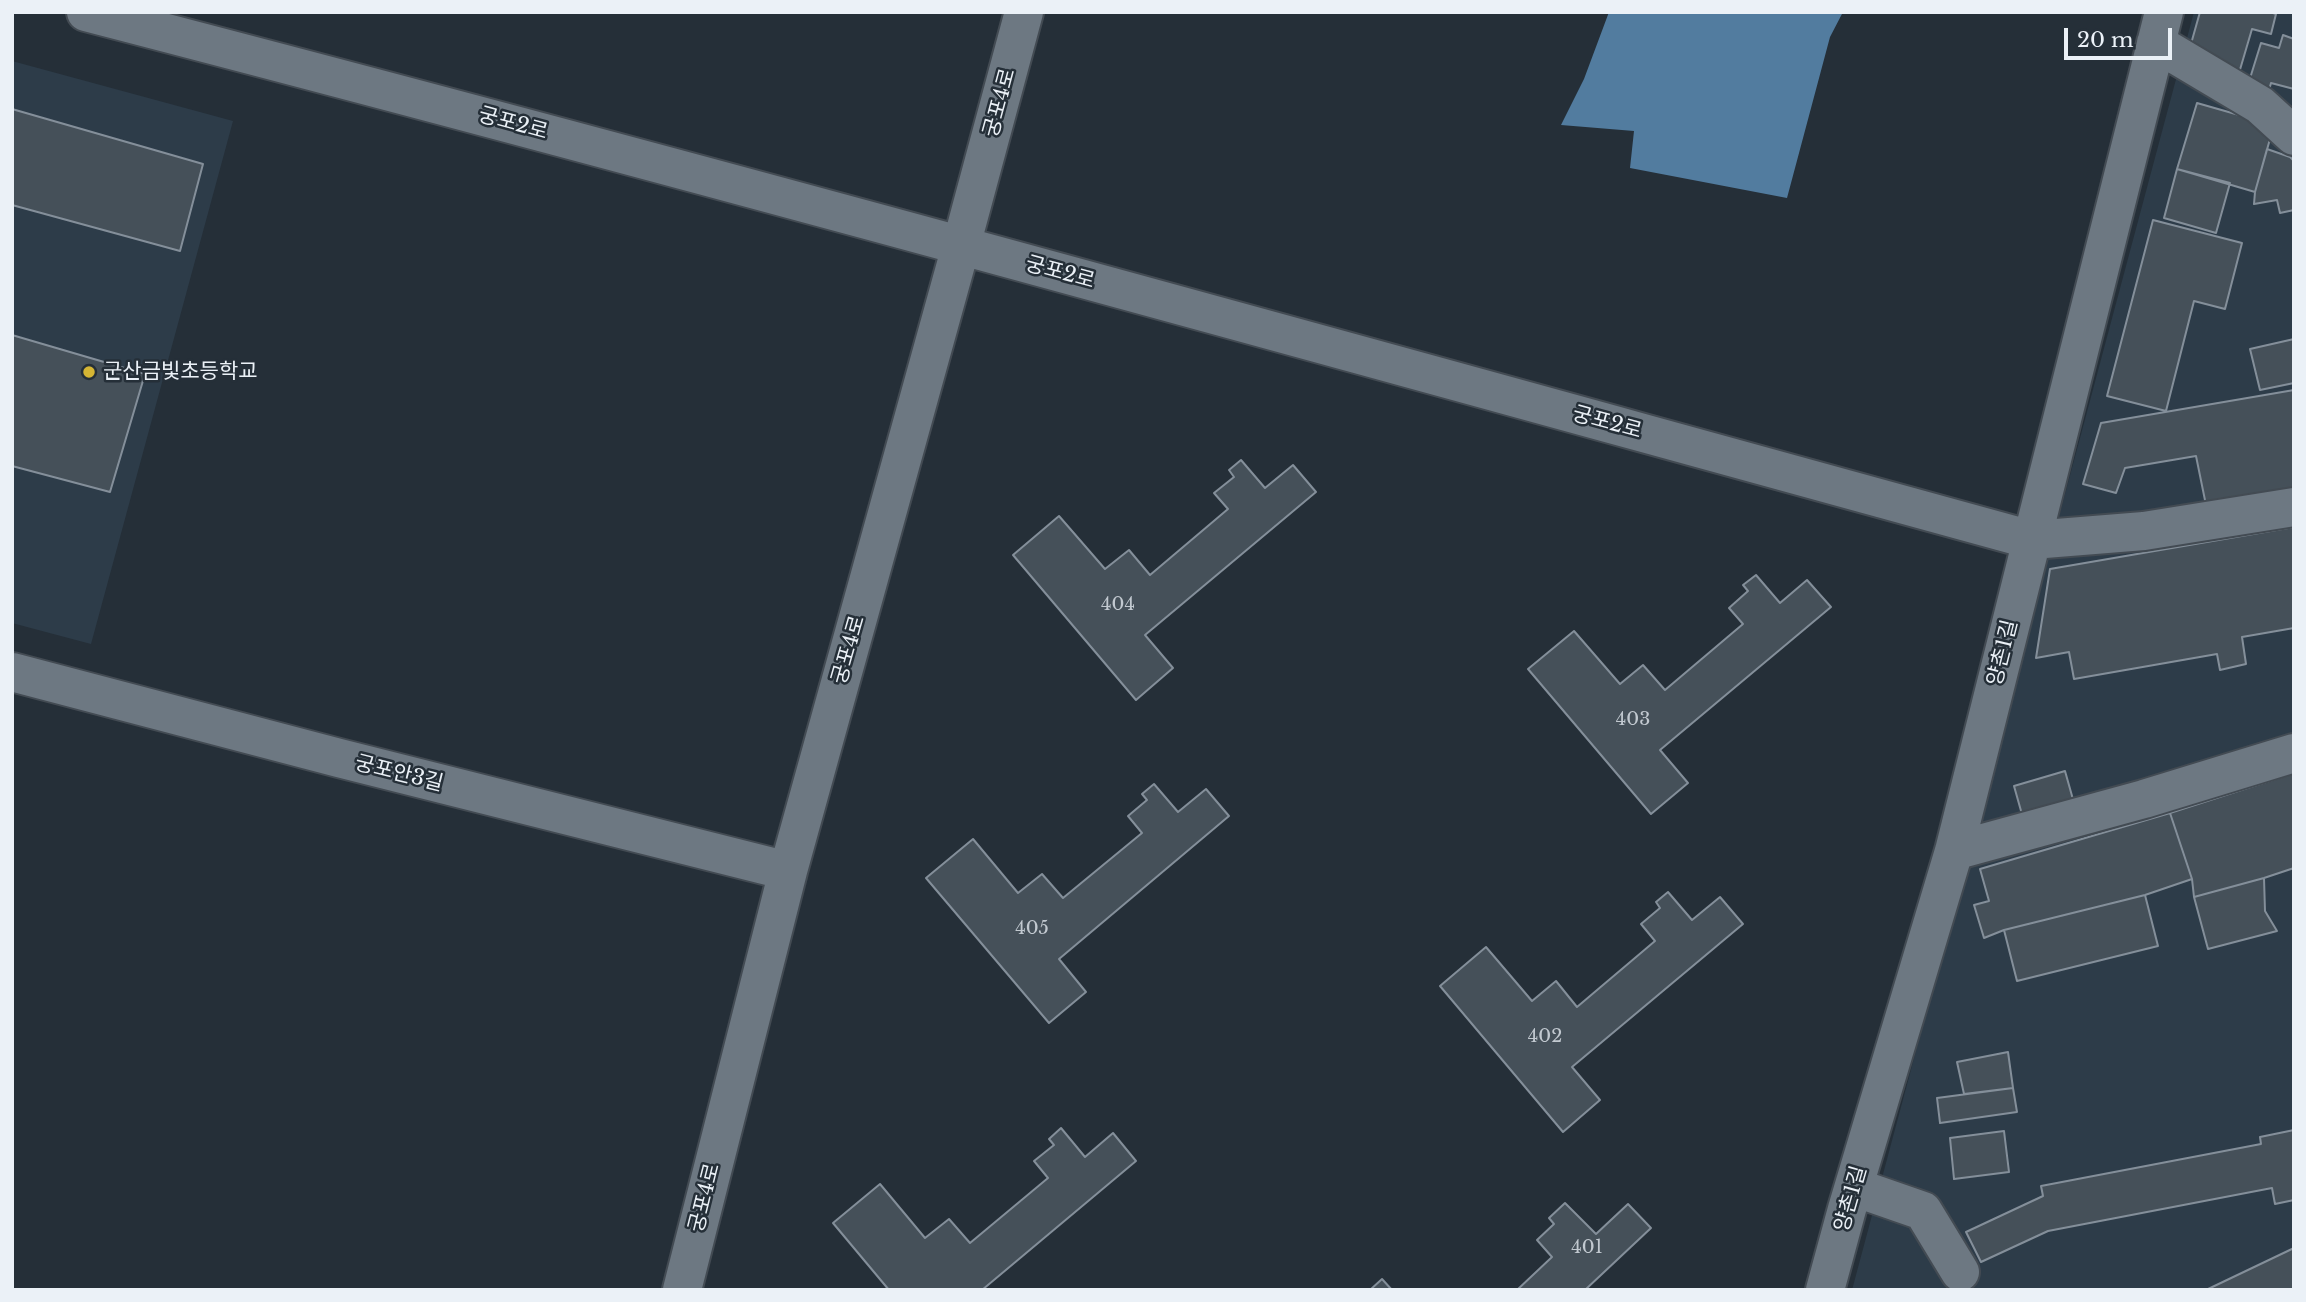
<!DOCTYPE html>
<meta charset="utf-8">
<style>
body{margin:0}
#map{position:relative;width:2306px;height:1302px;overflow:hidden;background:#252f38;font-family:"Libre Baskerville",serif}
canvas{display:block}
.frame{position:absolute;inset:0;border:14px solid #ebf1f7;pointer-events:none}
.scale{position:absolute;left:2064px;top:28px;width:108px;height:32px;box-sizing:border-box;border:4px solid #ebf1f7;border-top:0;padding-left:9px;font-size:21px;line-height:24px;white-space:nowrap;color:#ebf1f7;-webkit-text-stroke:5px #252f38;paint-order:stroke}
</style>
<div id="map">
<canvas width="2306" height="1302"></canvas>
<div class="frame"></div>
<div class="scale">20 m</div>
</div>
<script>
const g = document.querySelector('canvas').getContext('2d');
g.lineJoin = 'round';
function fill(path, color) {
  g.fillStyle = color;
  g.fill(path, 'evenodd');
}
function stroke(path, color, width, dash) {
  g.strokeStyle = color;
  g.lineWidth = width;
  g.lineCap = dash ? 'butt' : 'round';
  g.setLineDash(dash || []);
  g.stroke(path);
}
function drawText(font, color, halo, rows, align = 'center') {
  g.font = font + ' "Libre Baskerville","Noto Sans KR",serif';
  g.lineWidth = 5;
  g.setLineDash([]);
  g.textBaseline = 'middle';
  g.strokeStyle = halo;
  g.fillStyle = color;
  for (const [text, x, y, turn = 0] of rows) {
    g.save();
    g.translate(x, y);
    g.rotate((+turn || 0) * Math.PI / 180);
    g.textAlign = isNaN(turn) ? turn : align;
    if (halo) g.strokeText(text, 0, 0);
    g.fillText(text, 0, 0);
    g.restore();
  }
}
fill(new Path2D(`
 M2194,12H2294V1290H1852Z
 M12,61L233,121L91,644L12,623Z`), '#2d3c49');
fill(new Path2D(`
 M1609,12H1843L1830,37L1787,198L1630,168L1634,131L1561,125L1584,79Z`), '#527c9f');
const building = new Path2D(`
 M2200,12H2270L2276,14L2271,34L2252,29L2239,73L2187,58Z
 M2283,35L2294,39V89L2271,83L2268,94L2247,88L2261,43L2279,48Z
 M2197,103L2246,117L2270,139L2255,192L2177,169Z
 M12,109L203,164L180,251L12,205Z
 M2267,149L2290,157L2294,161V210L2280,213L2277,200L2254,204L2255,192Z
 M2177,169L2230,183L2216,233L2164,218Z
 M2153,220L2242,243L2225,309L2194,301L2166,411L2107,396Z
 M12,335L145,374L110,492L12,466Z
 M2294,339V383L2260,390L2250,349Z
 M2294,390V496L2207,510L2196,456L2125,468L2116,493L2083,484L2101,423Z
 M1241,460L1265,488L1293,465L1316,492L1145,635L1173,668L1136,700L1013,555L1059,516L1105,569L1129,550L1150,575L1228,509L1214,493L1234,477L1229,470Z
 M2294,527V628L2242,637L2246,664L2220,670L2217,654L2074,679L2069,652L2036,658L2050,569Z
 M1756,575L1780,603L1807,580L1831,607L1660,750L1688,783L1651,814L1528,669L1574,631L1620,684L1643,665L1665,690L1743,624L1729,608L1748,591L1743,585Z
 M2065,771L2074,803L2023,818L2014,786Z
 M2294,773V868L2264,878L2194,897L2192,879L2170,813Z
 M1154,784L1178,812L1206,789L1229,816L1059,959L1086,992L1049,1023L926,878L973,839L1018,893L1042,874L1063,898L1142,833L1128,816L1147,800L1142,794Z
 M2170,813L2192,879L2145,895L2004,930L1984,938L1974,905L1989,901L1980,869Z
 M2264,878L2265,911L2277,931L2208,949L2194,897Z
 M1668,892L1692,920L1720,897L1743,924L1572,1067L1600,1100L1563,1132L1440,986L1486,947L1532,1001L1556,981L1577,1007L1655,941L1641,924L1660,908L1656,902Z
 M2145,895L2158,946L2017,981L2004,930Z
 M2008,1052L2013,1088L1964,1094L1957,1062Z
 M2013,1088L2017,1112L1940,1123L1937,1098Z
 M1061,1128L1085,1157L1113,1133L1136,1161L982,1290H889L833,1223L880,1184L925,1238L949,1219L970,1243L1048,1178L1034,1161L1054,1145L1049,1139Z
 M2294,1130V1200L2275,1204L2272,1188L2048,1231L1981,1262L1966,1232L2043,1196L2041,1186L2261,1144L2260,1137Z
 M2004,1131L2009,1172L1954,1179L1950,1138Z
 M1565,1203L1596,1234L1628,1204L1651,1228L1585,1290H1517L1552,1257L1537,1240L1554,1224L1549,1218Z
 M2294,1248V1290H2206Z
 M1382,1279L1392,1290H1370Z`);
fill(building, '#455059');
stroke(building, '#848f9a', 2);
const minor = new Path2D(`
 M86,12C737,181 1384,362 2032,540L2144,531L2294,507
 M2156,43L2260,105L2294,136
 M12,672L339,758L788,871
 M1954,851L2144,799L2294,753
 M1854,1187L1923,1211L1960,1272
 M682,1290L788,871L961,246L1024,12
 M1825,1290L1847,1209L1954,851L2164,12`);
stroke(minor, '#434b53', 42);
stroke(minor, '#6d7882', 38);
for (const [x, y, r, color] of [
 [89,372,7,"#d5b534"]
]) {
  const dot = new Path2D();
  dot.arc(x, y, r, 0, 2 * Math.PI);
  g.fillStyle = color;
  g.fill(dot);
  stroke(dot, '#252f38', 2.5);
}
drawText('18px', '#c2c9d0', null, [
 ["404",1118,605],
 ["403",1633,720],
 ["405",1032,929],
 ["402",1545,1037],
 ["401",1587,1248]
]);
drawText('21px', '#ebf1f7', '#252f38', [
 ["궁포4로",1000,103,-75],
 ["궁포2로",513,124,15],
 ["궁포2로",1060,273,15],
 ["궁포2로",1607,423,15],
 ["궁포4로",849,650,-74],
 ["양촌1길",2003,653,-76],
 ["궁포안3길",399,774,14],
 ["궁포4로",705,1198,-76],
 ["양촌1길",1851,1199,-74]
]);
drawText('21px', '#ebf1f7', '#252f38', [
 ["군산금빛초등학교",103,372]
], 'left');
</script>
